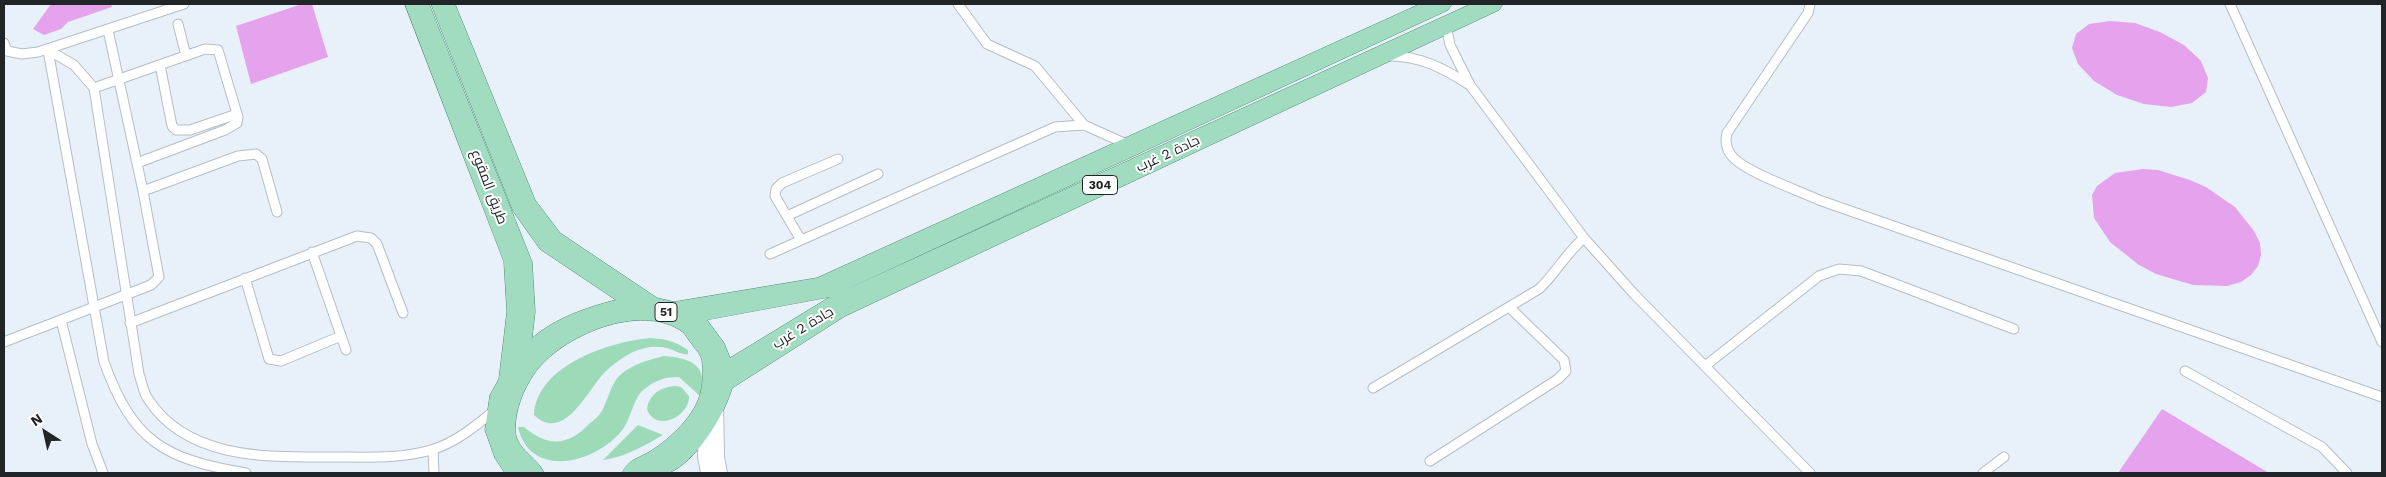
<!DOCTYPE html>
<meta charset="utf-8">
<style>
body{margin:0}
#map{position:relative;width:2386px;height:477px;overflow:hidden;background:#e8f1f9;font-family:"Work Sans",sans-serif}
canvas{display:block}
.frame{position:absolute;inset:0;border:5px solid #212528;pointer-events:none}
.north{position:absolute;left:20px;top:407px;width:50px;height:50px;-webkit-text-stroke:4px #fdfdfd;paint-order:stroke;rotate:325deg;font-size:14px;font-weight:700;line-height:20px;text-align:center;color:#212528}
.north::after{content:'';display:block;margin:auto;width:18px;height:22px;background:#212528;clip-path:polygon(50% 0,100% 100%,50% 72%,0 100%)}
</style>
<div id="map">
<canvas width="2386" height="477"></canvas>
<div class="frame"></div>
<div class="north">N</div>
</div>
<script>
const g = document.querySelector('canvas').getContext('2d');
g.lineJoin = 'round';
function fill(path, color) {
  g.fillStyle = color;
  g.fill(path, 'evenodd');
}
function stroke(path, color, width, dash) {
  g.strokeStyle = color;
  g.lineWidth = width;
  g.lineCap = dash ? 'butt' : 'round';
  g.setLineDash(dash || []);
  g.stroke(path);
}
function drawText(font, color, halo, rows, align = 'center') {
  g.font = font + ' "Work Sans",Cairo,sans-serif';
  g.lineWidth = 4;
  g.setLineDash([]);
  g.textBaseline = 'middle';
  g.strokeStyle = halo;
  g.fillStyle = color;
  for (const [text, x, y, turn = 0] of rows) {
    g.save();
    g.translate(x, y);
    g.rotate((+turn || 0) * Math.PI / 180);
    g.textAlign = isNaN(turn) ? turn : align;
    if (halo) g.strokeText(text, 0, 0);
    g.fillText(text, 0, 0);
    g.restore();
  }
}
fill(new Path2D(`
 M650,338C665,339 675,341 688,350V354C682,355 676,351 670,349C657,345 645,347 633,352C623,357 613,364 605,372C588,389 564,444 534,415C537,365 609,342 650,338Z
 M664,356C691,358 709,365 700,396L679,377C663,377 653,381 641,392C633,401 630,422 620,433C590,466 529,477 518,427H524C547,447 568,446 588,425C593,421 599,416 602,411C608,400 610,386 619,376C632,364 648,360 664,356Z
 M675,386L681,387L689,396C690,417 655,433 647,409C649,394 661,387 675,386Z
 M638,425L663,435C644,446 625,457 603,460Z`), '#9cdab8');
fill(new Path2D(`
 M51,4H111L112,7L68,22L61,29L44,35L33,29Z
 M302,4H312L328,57L251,84L236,26Z
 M2110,21L2135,23L2160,32L2184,45L2201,61L2208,78L2206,92L2192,103L2171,107L2144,104L2117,95L2094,81L2078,64L2072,48L2076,34L2089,24Z
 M2143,169L2158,170L2190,180L2206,187L2235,207L2254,231L2260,243L2261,255L2258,266L2251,275L2241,282L2227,286L2193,285L2156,274L2139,265L2110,242L2094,218L2092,195L2097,186L2115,173Z
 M2162,409L2269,473H2118Z`), '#e5a2ed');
const service = new Path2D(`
 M958,4L987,44L1035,66L1084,125
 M1810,4L1808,13L1727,133C1725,141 1726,148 1731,155C1744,172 1798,190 1819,200L2382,397
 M2230,4L2382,342
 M178,24L186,56
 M1446,25L1450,45L1470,85L1584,238L1635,295L1810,473
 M4,43L7,51L22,54L38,52L184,4
 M48,50L74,65L94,88L139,374C142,382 143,392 148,399C188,461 271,457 336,457C367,457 400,459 431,450C455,443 476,426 495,410
 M48,50L104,362C133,442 164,459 246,473
 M1390,56C1420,56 1443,68 1468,84
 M160,65L172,126L176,130H190L237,114
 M94,88L205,49L218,50L238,117L237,123L225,130L137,163
 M143,191L238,156L256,154L262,159L277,212
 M787,216L878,174
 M801,240L775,196L776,189L782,183L838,159
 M312,252L346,350
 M770,254L1055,127L1084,125L1131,146
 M245,278L269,359L281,361L341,336
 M61,320L92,444L103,473
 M130,323L357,236L371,238L377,244L403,313
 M4,342L151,285L159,277L143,191L108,30
 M1705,366L1819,276L1839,269L1861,271L2014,329
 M2185,371L2322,447L2347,473
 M1373,388L1539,289C1556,273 1566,253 1584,238
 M433,450L434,473
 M1430,461L1558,379L1566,371L1564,360L1509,307
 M1983,473L2004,457`);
const tertiary = new Path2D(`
 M711,394L720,397L723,405L724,457L727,473H701L698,457L699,405L702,397Z`);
const primary = new Path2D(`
 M405,4H429L532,262L535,312L532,338C556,318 585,308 616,300L540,249L513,211L431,4H455L535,200L560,233L657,298L674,302L817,278L1420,4H1452L1448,10L843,291L1471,4H1503L1499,10L845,316L732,388C725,414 695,464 668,473C659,476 633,474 622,473C629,459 638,459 651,451C671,438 696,415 701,391C703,382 704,365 701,357C699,352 694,348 692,344C689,341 686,335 683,332C641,301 560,336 534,374C523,390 515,410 515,430C516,450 537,457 544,473H505L495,458L485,430L490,395L499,379L507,312L504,262ZM830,297L730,358L724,343L707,320Z`);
stroke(service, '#b5bec6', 11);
stroke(tertiary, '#b5bec6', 2);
stroke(primary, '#4c8d71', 1);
stroke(service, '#fff', 9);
fill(tertiary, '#fff');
fill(primary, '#a1dcc1');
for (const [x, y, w] of [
 [1100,185,35],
 [666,312,22]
]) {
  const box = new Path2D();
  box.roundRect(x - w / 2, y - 9.5, w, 19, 4);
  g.fillStyle = '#fdfdfd';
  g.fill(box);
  stroke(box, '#212528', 1);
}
drawText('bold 12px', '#212528', null, [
 ["304",1100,185],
 ["51",666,312]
]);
drawText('14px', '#212528', '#fdfdfd', [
 ["جادة 2 غرب",1168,154,-25],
 ["طريق المقوع",489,187,69],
 ["جادة 2 غرب",803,328,-31]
]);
</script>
